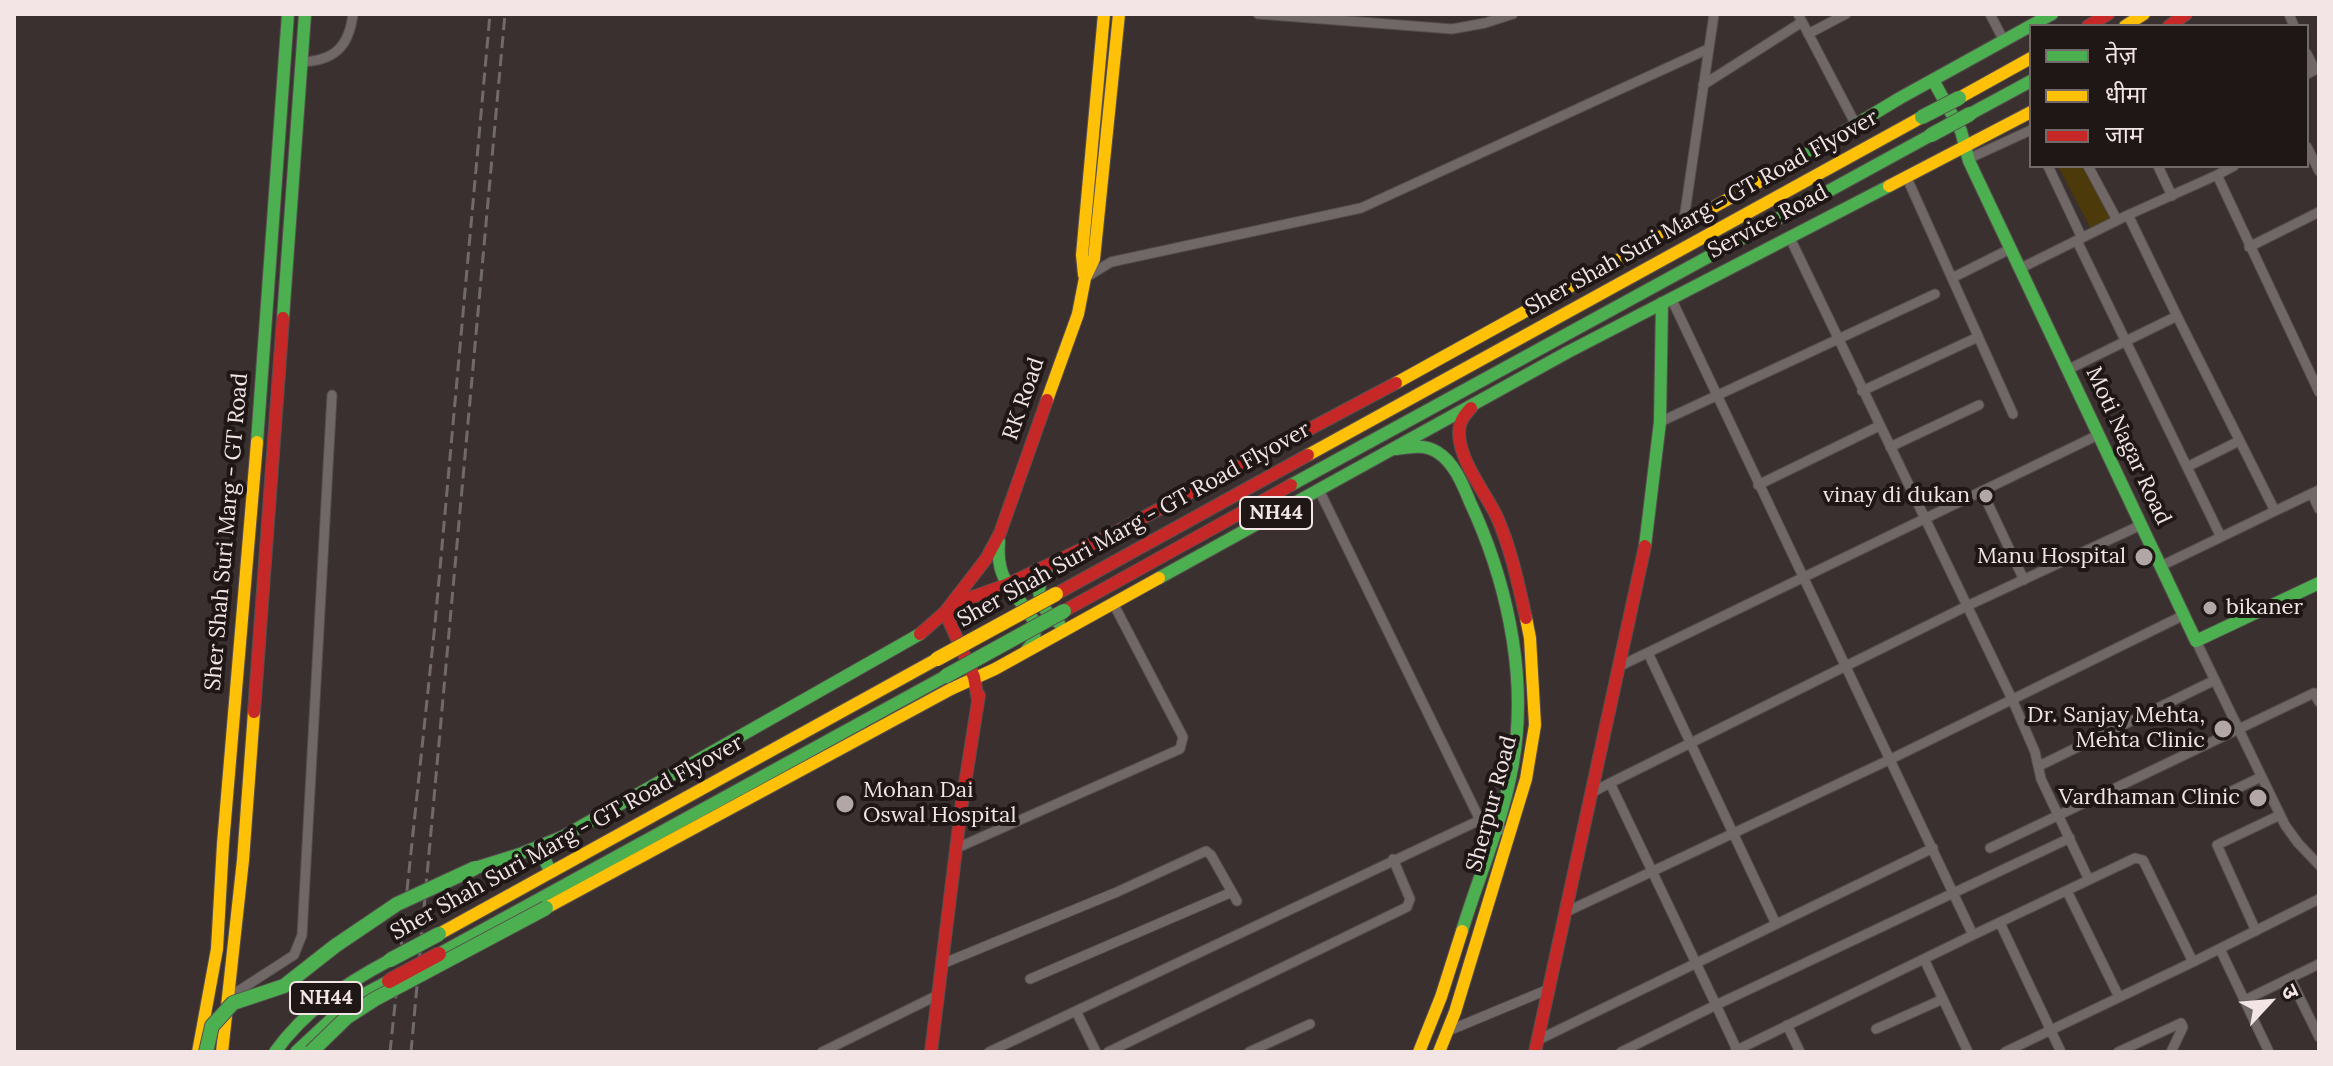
<!DOCTYPE html>
<meta charset="utf-8">
<style>
body{margin:0}
#map{position:relative;width:2333px;height:1066px;overflow:hidden;background:#3a3030;font-family:Lora,"Noto Sans Devanagari",serif}
canvas{display:block}
.frame{position:absolute;inset:0;border:16px solid #f3e5e5;pointer-events:none}
.legend{position:absolute;left:2029px;top:24px;width:280px;height:144px;box-sizing:border-box;background:#1f1616;border:2px solid #746969;margin:0;padding:10px 14px;list-style:none;font-size:24px;color:#f3e5e5}
.legend li{display:flex;align-items:center;gap:16px;height:40px}
.legend b{width:40px;border:2px solid #746969}
.north{position:absolute;left:2229px;top:962px;width:80px;height:80px;-webkit-text-stroke:6px #1f1616;paint-order:stroke;rotate:64deg;font-size:22px;font-weight:700;line-height:32px;text-align:center;color:#f3e5e5}
.north::after{content:'';display:block;margin:auto;width:28px;height:36px;background:#f3e5e5;clip-path:polygon(50% 0,100% 100%,50% 72%,0 100%)}
</style>
<div id="map">
<canvas width="2333" height="1066"></canvas>
<div class="frame"></div>
<ul class="legend">
<li><b style="height:10px;background:#4caf50"></b>तेज़</li>
<li><b style="height:10px;background:#ffc107"></b>धीमा</li>
<li><b style="height:10px;background:#c62828"></b>जाम</li>
</ul>
<div class="north">उ</div>
</div>
<script>
const g = document.querySelector('canvas').getContext('2d');
g.lineJoin = 'round';
function fill(path, color) {
  g.fillStyle = color;
  g.fill(path, 'evenodd');
}
function stroke(path, color, width, dash) {
  g.strokeStyle = color;
  g.lineWidth = width;
  g.lineCap = dash ? 'butt' : 'round';
  g.setLineDash(dash || []);
  g.stroke(path);
}
function drawText(font, color, halo, rows, align = 'center') {
  g.font = font + ' Lora,serif';
  g.lineWidth = 8;
  g.setLineDash([]);
  g.textBaseline = 'middle';
  g.strokeStyle = halo;
  g.fillStyle = color;
  for (const [text, x, y, turn = 0] of rows) {
    g.save();
    g.translate(x, y);
    g.rotate((+turn || 0) * Math.PI / 180);
    g.textAlign = isNaN(turn) ? turn : align;
    if (halo) g.strokeText(text, 0, 0);
    g.fillText(text, 0, 0);
    g.restore();
  }
}
fill(new Path2D(`
 M2058,166H2091L2118,215L2092,231Z`), '#4c3a0a');
const street = new Path2D(`
 M1258,14L1452,29L1485,23L1513,14
 M1798,14L1856,125
 M1990,14L2003,39
 M2289,14L2294,26
 M1808,34L1846,14
 M2307,54L2315,70L2307,74
 M301,62C334,61 349,47 353,14
 M1703,85L1802,22
 M2307,147L2319,171
 M1968,159L2031,130
 M2048,166L2082,238
 M2088,166L2117,220
 M2158,166L2172,196
 M2217,175L2234,166
 M1906,176L2013,414
 M2128,215L2217,175L2319,392
 M1683,226L1714,14
 M1789,236L2012,699L2035,752L2041,779L2089,880
 M2077,241L2221,537
 M2249,247L2319,212
 M2019,269L2128,215L2177,316
 M1085,278L1111,262L1361,208L1708,49
 M1952,278L2010,249
 M1671,298L1973,935L2135,858L2143,860L2193,962L2319,899
 M2067,370L2177,316L2275,511L2161,566
 M1862,391L1978,337
 M1660,422L1935,294
 M1890,447L1979,405
 M2187,467L2239,441
 M1758,485L1879,426
 M1319,490L1480,820L1510,833
 M1982,491L2024,580
 M2312,494L2319,509
 M2275,511L2319,490
 M2196,641L2285,825L2298,843L2319,865
 M1648,653L1776,924
 M1620,666L2098,435
 M2039,766L2215,680
 M1610,783L1967,606L2141,525
 M1593,792L1610,783L1716,1005L1621,1052
 M2209,802L2261,777
 M957,848L1180,749L1183,737L1113,603
 M1990,848L2314,693L2319,702
 M2067,891L2119,997
 M1566,912L1891,759L2184,615
 M2000,923L2061,1052
 M2256,931L2217,845L2280,815
 M2220,949L2269,1052
 M1924,959L1968,1052
 M942,964L1117,892L1206,851L1211,855L1237,901
 M2290,978L2319,1037
 M1030,979L1232,892
 M229,997L294,955L302,935L332,395
 M2245,1000L2319,964
 M1076,1011L1096,1052
 M1787,1025L1800,1052
 M1876,1029L1943,999
 M1448,1031L1549,989
 M1538,1040L1933,848
 M1737,1050L1716,1005L2070,838
 M1735,1051L1973,935
 M822,1052L938,995
 M989,1052L1480,820
 M1108,1052L1407,907L1410,899L1393,859
 M1249,1052L1310,1024
 M2005,1052L2193,962
 M2118,1052L2181,1023L2183,1027L2171,1052`);
const fast = new Path2D(`
 M1933,80L1961,131L1969,161L2196,641L2319,583
 M1970,114L2031,81
 M1777,172L1900,98L2052,14
 M283,318L305,14
 M257,442L288,14
 M1396,449C1410,447 1425,444 1437,452C1454,462 1463,485 1470,502C1505,577 1526,667 1515,750C1507,812 1480,872 1462,931
 M1291,485L1931,135
 M999,541C995,584 1017,591 1035,623L1034,641L1026,651
 M1645,546L1660,422L1662,303
 M1048,567C1033,588 1038,608 1059,623
 M1159,578L1568,352L1889,186
 M539,847L550,871
 M475,868L520,854L564,836L920,634
 M439,954L946,676
 M275,1052C305,1010 345,984 390,960
 M296,1052L351,1001L389,981`);
const slow = new Path2D(`
 M2125,26L2144,14
 M1959,98L2031,58
 M1889,186L2031,112
 M1084,275L1082,255L1104,14
 M1396,383L1777,172
 M1047,400L1078,314L1085,278L1094,259L1119,14
 M1308,455L1922,117
 M546,908L951,689L995,669L1159,578
 M439,934L937,659
 M198,1052L217,949L223,844L257,442
 M222,1052L243,860L254,712
 M1419,1052L1441,997L1462,931
 M1439,1052L1455,1012L1526,779L1535,725L1530,638L1526,618`);
const jam = new Path2D(`
 M2088,26L2108,14
 M2169,26L2186,14
 M1471,408C1461,418 1457,427 1460,442C1465,468 1484,491 1496,515C1511,548 1518,583 1526,618
 M1056,594L1308,455
 M1064,611L1291,485
 M920,634L945,612L964,600L1006,585L1103,539L1396,383
 M978,700L974,677L945,612L986,559L1000,533L1047,400
 M254,712L283,318
 M931,1052L961,809L979,695
 M1535,1052L1645,546`);
stroke(street, '#574e4e', 11);
stroke(fast, '#574e4e', 14);
stroke(slow, '#574e4e', 14);
stroke(jam, '#574e4e', 14);
stroke(street, '#706767', 9);
stroke(fast, '#4caf50', 12);
stroke(slow, '#ffc107', 12);
stroke(jam, '#c62828', 12);
stroke(new Path2D(`
 M390,1052L435,624L490,14
 M411,1052L505,14`), '#716a6a', 3, [12, 6]);
const fastBridge = new Path2D(`
 M1922,117L1959,98
 M1931,135L1970,114
 M946,676L1064,611
 M390,960L439,934
 M206,1052L212,1026L233,1003L284,986L335,946L397,904L475,868
 M311,1052L347,1017L375,999L546,908`);
const slowBridge = new Path2D(`
 M937,659L1056,594`);
const jamBridge = new Path2D(`
 M389,981L439,954`);
stroke(fastBridge, '#574e4e', 16, []);
stroke(slowBridge, '#574e4e', 16, []);
stroke(jamBridge, '#574e4e', 16, []);
stroke(fastBridge, '#4caf50', 14);
stroke(slowBridge, '#ffc107', 14);
stroke(jamBridge, '#c62828', 14);
for (const [x, y, r, color] of [
 [1986,496,8,"#b2a6a6"],
 [2144,557,10,"#b2a6a6"],
 [2210,608,8,"#b2a6a6"],
 [2223,729,10,"#b2a6a6"],
 [2258,798,10,"#b2a6a6"],
 [845,804,10,"#b2a6a6"]
]) {
  const dot = new Path2D();
  dot.arc(x, y, r, 0, 2 * Math.PI);
  g.fillStyle = color;
  g.fill(dot);
  stroke(dot, '#1f1616', 3);
}
for (const [x, y, w] of [
 [1276,513,72],
 [326,998,72]
]) {
  const box = new Path2D();
  box.roundRect(x - w / 2, y - 16, w, 32, 6);
  g.fillStyle = '#1f1616';
  g.fill(box);
  stroke(box, '#f3e5e5', 2);
}
drawText('bold 20px', '#f3e5e5', null, [
 ["NH44",1276,513],
 ["NH44",326,998]
]);
drawText('22px', '#f3e5e5', '#1f1616', [
 ["Sher Shah Suri Marg - GT Road Flyover",1702,213,-29],
 ["Service Road",1768,222,-28],
 ["RK Road",1024,399,-71],
 ["Moti Nagar Road",2128,446,65],
 ["Sher Shah Suri Marg - GT Road Flyover",1134,525,-29],
 ["Sher Shah Suri Marg - GT Road",227,532,-85],
 ["Sherpur Road",1492,804,-75],
 ["Sher Shah Suri Marg - GT Road Flyover",567,838,-29]
]);
drawText('22px', '#f3e5e5', '#1f1616', [
 ["vinay di dukan",1970,496],
 ["Manu Hospital",2126,557],
 ["bikaner",2226,608,"left"],
 ["Dr. Sanjay Mehta,",2205,716],
 ["Mehta Clinic",2205,741],
 ["Mohan Dai",863,791,"left"],
 ["Oswal Hospital",863,816,"left"],
 ["Vardhaman Clinic",2240,798]
], 'right');
</script>
